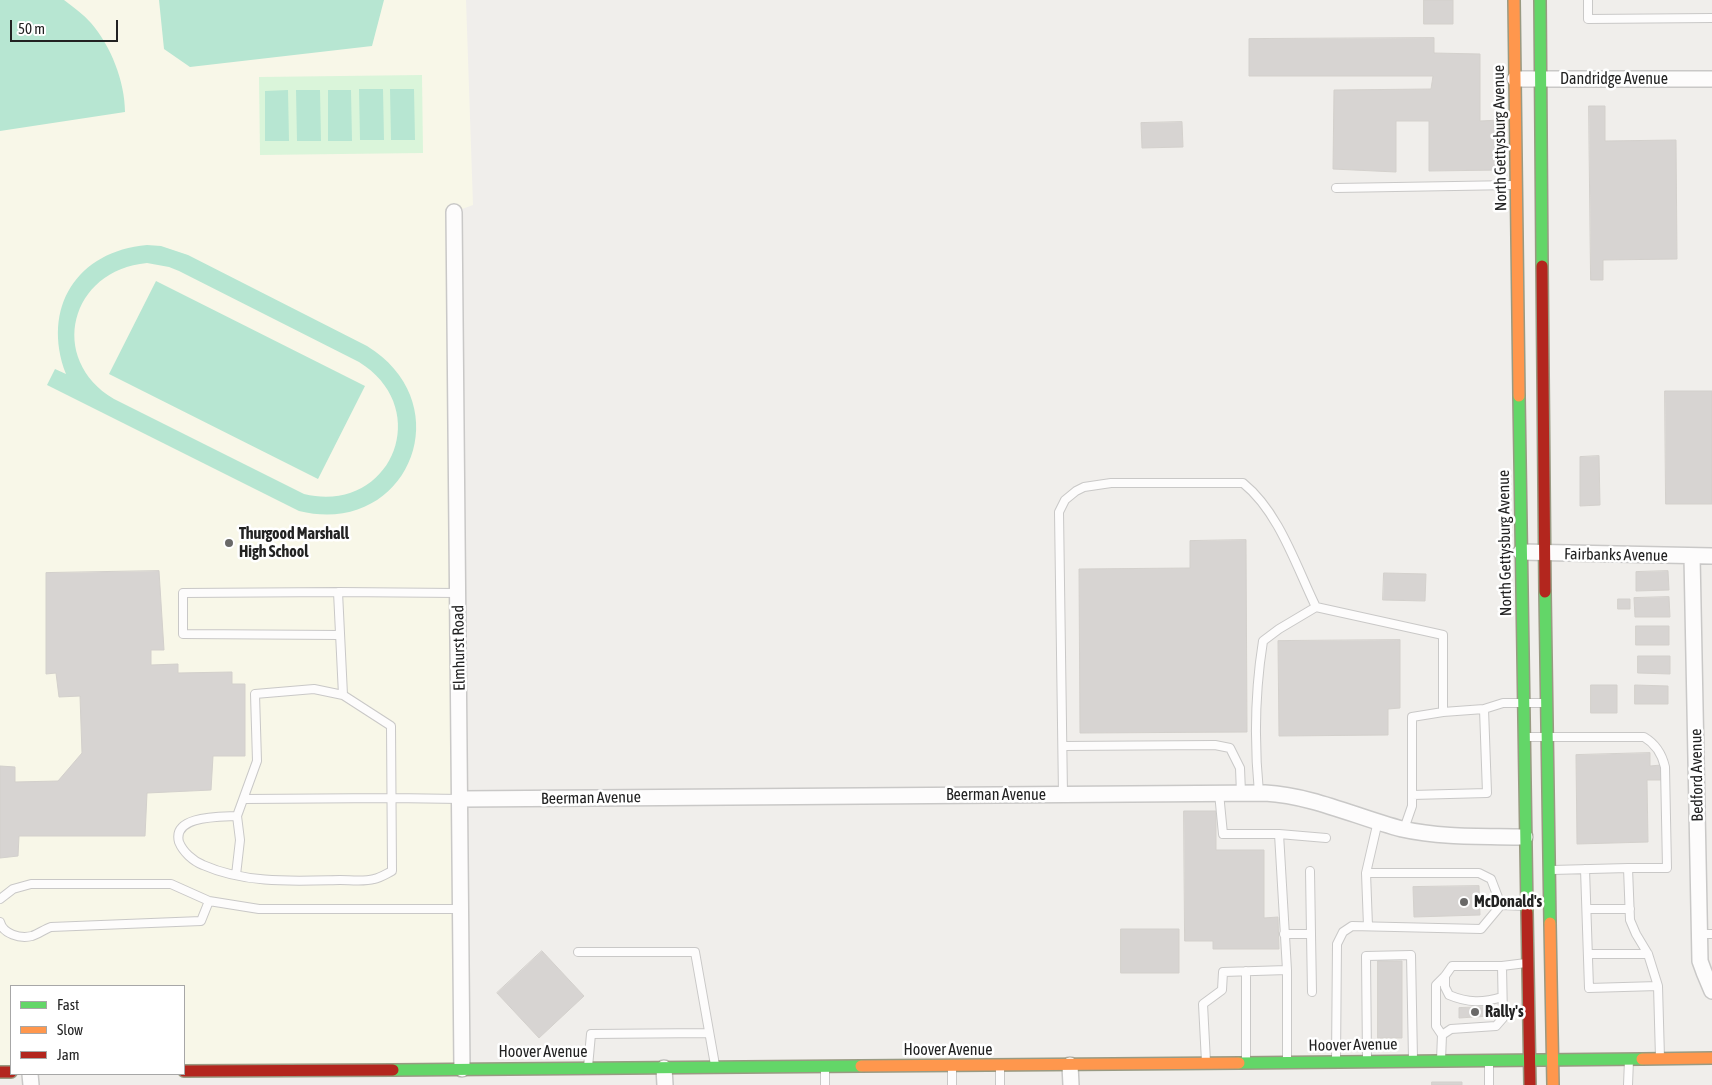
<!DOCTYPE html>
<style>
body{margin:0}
#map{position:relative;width:1712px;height:1085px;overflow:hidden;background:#f0eeeb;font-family:"Asap Condensed",sans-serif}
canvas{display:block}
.legend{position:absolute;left:10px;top:985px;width:175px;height:90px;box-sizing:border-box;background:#fff;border:1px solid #a7a7a7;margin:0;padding:6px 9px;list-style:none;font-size:15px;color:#222}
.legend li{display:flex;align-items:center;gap:10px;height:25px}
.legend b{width:25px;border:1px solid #a7a7a7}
.scale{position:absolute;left:10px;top:20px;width:108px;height:22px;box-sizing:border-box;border:2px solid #222;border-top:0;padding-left:6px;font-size:15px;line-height:18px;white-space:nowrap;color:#222;-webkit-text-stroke:4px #fff;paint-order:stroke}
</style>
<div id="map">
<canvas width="1712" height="1085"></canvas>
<ul class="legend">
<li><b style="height:6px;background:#63d668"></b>Fast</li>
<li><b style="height:6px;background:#ff974d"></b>Slow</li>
<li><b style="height:6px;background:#b3261e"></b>Jam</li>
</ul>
<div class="scale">50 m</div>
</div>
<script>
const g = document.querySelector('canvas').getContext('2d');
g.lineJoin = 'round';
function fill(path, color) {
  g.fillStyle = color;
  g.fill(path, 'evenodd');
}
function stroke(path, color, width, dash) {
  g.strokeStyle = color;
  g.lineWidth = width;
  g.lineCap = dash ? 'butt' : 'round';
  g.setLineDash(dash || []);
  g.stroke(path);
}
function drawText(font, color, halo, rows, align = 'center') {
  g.font = font + ' "Asap Condensed",sans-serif';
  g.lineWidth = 5;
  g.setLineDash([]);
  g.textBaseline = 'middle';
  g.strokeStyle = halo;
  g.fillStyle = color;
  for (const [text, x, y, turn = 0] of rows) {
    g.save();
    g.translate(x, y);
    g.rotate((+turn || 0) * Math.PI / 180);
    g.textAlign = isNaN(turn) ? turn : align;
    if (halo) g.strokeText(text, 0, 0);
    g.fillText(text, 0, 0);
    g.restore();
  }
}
fill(new Path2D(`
 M0,0H466L473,205L454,212L462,1069L184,1071V986H11V1072H0Z`), '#f8f7e8');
fill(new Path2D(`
 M422,75L423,153L260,155L259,77Z`), '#daf5da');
fill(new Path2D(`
 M0,0H64C73,7 83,14 91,23C111,46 125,82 125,112L0,131Z
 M159,0H384L372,46L190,67L164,49Z
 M359,89H383L384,140H360Z
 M390,89H414L415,140H391Z
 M288,90L289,141H265V91Z
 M296,90H320L321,141H297Z
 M328,90H351L352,141H328Z
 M147,245L161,246L188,255L367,346C463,405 407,538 299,511L47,385L55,369L66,374C41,308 77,251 147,245ZM147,263L169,267L179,271L359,362C435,409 391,515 304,494L114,399C47,359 70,270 147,263Z
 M156,281L365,386L318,479L109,374Z`), '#b7e6d2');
const building = new Path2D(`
 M1424,0H1453V24H1424Z
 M1434,38V53L1480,54V121L1500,120L1502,170L1429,171V121H1396V172L1333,169L1334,90L1431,89L1433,76H1249V39Z
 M1589,106H1605V141L1676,140L1677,259L1603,260V280H1591Z
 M1182,122L1183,147L1142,148L1141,123Z
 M1665,391H1712V504H1666Z
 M1599,456L1600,505L1580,506V457Z
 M1246,540L1247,732L1080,733L1079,569L1190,568V541Z
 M159,571L164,650H151V665L178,664V673L232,672V684H245V756H213L211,790L147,793L145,836H19L18,856L0,858V766L15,767V782L58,781L82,753L80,696L59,697L56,673L46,674V573Z
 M1668,571L1669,590L1636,591V572Z
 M1384,573L1426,574L1425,601L1383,600Z
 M1669,597L1670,617H1635L1634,598Z
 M1618,599H1630V609H1618Z
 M1636,626H1669V645H1636Z
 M1400,640V708L1388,709V735L1279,736L1278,641Z
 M1638,656H1670V674L1638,673Z
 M1591,685H1617V713H1591Z
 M1635,685L1668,686V704H1635Z
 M1650,753V766L1661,765L1662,780H1647L1648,842L1577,844L1576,755Z
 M1184,811H1216V850H1264V918L1278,917L1279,949H1213V941H1185Z
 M1479,886L1480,915L1414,917L1413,887Z
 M1121,929H1179V973H1121Z
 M542,951L584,996L539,1038L497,993Z
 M1378,961H1402V1038H1378Z
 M1490,1007V1016L1459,1018V1008Z
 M1432,1082H1462V1085H1432Z`);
fill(building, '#d7d4d2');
stroke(building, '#d3d0cc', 1);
const lane = new Path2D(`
 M1588,0V19L1712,18
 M1336,188L1514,185
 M338,592L458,593
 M340,635L183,634V593L338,592L343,695
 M314,689L343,695L391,726L392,871C386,874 380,878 374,879C364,882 350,880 340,880C294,881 246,884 203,865C193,861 183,852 179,842C172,815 221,817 237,816L257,761L255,694Z
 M1524,737H1644C1656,744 1662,754 1665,767L1667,868H1628
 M1063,746L1215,745L1230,748L1240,768L1241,793
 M1259,793C1254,742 1255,691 1263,641L1279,629L1316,607
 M1063,795L1059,512L1065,500L1076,491L1084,487L1111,483H1243C1279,512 1296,566 1316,607L1443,635V712L1484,709L1503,703H1546
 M1412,795L1487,793L1484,709
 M244,799L391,798L461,799
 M1404,829L1412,806V717L1443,712
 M1279,834L1326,838
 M1585,869L1589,988L1658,986
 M1552,870L1628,868L1630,920L1636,934L1648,954L1658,986L1660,1058
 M1366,873H1479L1491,879L1501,905
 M236,875L240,840L237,816
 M0,899L13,889L31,884H171L209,901L259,909H461
 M1501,905L1524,906
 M1587,909H1630
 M0,922C3,934 20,939 32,936C38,934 45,929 51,927L201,921L209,901
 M1368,926L1366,873L1378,821
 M1284,934H1311L1310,871
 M1311,934L1312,992
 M1700,934H1712
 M578,952H695L715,1065
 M1588,954H1648
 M1287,970V1060
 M1246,971V1062
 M1445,976V987L1449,995C1468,1003 1483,1003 1502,997
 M1442,1035L1451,1029L1496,1026L1503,1018L1502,966
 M1367,1059L1366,956L1411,955L1413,1059
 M1336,1060L1337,944L1343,932L1352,926L1481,929L1501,905
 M1441,1060L1442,1035L1436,1026V985L1445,976L1452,966H1502L1526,963
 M1206,1062L1203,1004L1222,990L1223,972L1287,970L1279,834H1223L1219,793
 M1489,1062V1085
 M588,1067L591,1034L708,1033
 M952,1067V1085
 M825,1069V1085
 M1000,1085V1067
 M1628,1085L1629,1060`);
const street = new Path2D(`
 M1515,79H1712
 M454,212L462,1069
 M1521,552L1712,556
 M1692,556L1700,961L1704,972L1712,991
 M461,799L1265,793C1314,796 1356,817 1402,829C1442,838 1484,836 1525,837
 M1070,1065L1071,1085
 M664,1068L665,1085
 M30,1074L31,1085`);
const fast = new Path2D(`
 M1540,0L1542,266
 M1519,396L1527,912
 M1545,592L1550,923
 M1239,1063L1642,1059
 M393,1070L861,1066`);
const slow = new Path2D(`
 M1514,0L1519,396
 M1550,923L1553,1085
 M1642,1059L1712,1058
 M861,1066L1239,1063`);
const jam = new Path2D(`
 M1542,266L1545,592
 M1527,912L1530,1085
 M184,1071L393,1070
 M0,1072H11`);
stroke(lane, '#c9c8c7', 10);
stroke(street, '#c9c8c7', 18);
stroke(fast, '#999a82', 14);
stroke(slow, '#999a82', 14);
stroke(jam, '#999a82', 14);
stroke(lane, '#fdfcfc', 8);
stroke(street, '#fdfcfc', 15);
stroke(fast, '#63d668', 11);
stroke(slow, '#ff974d', 11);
stroke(jam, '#b3261e', 11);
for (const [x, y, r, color] of [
 [229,543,5,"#6a6968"],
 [1464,902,5,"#6a6968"],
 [1475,1012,5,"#6a6968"]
]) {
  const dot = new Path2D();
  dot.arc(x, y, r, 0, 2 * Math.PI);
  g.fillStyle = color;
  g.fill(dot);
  stroke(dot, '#fff', 2);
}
drawText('16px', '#222', '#fff', [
 ["Dandridge Avenue",1614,79],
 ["North Gettysburg Avenue",1500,138,-91],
 ["North Gettysburg Avenue",1505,543,-91],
 ["Fairbanks Avenue",1616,555,1],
 ["Elmhurst Road",459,648,-91],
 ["Bedford Avenue",1697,775,-91],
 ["Beerman Avenue",996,795],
 ["Beerman Avenue",591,798,-1],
 ["Hoover Avenue",1353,1045,-1],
 ["Hoover Avenue",948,1050],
 ["Hoover Avenue",543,1052]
]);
drawText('bold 16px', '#222', '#fff', [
 ["Thurgood Marshall",239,534],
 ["High School",239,552],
 ["McDonald's",1474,902],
 ["Rally's",1485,1012]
], 'left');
</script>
